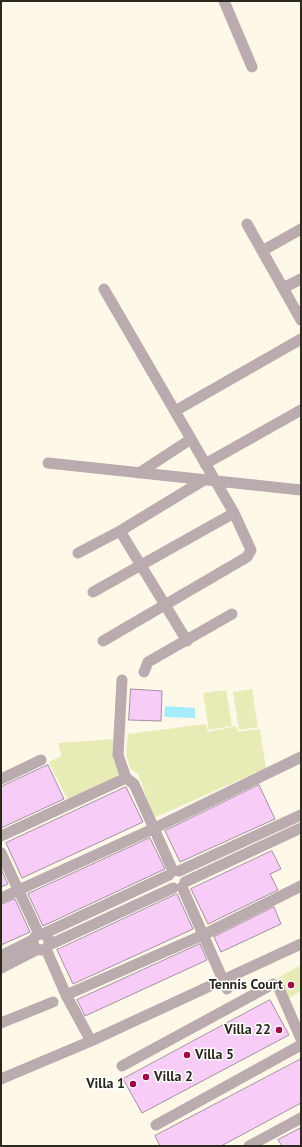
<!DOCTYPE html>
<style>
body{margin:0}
#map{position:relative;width:302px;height:1147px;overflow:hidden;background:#fef8e9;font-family:"PT Sans",sans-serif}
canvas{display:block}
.frame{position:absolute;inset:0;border:2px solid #2b281e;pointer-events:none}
</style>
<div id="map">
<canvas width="302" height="1147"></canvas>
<div class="frame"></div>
</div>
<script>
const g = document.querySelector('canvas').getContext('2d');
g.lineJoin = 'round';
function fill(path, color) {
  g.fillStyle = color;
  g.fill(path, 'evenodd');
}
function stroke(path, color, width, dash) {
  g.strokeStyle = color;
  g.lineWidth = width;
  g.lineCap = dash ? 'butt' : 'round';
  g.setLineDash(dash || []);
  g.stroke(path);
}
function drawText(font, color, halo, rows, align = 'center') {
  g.font = font + ' "PT Sans",sans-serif';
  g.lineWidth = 3;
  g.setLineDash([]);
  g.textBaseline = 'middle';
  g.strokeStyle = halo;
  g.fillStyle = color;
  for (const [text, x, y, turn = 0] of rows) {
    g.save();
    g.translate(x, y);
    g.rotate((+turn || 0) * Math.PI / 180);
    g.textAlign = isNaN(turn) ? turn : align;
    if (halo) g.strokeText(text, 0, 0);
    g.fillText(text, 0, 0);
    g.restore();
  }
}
fill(new Path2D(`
 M252,689L258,727L239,730L233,692Z
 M226,690L232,726L209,730L203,693Z
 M206,724L208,732L236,726L238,732L260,729L266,768L154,818L138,774L130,768L126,754L128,734Z
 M113,739V759L120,775L68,801L49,762L61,756L58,743Z
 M301,965V991L289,998L277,978Z`), '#e7ecb6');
fill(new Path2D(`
 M165,706L195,708V718L164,717Z`), '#a6ecff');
const building = new Path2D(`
 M131,689L162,691L161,721L129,720Z
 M48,765L64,799L1,828V787Z
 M259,785L275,819L180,862L165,831Z
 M126,787L143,822L22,878L6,843Z
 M150,838L165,869L43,926L28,894Z
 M272,851L281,869L270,874L278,890L208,924L191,889Z
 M1,869L8,884L1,887Z
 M177,894L193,929L73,984L57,950Z
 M15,899L30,932L1,945V905Z
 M274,907L281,924L221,952L214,937Z
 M200,944L207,960L85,1016L77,1000Z
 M270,1000L289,1035L142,1113L123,1079Z
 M301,1059V1103L221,1146H160L155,1136Z
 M301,1128V1146H282L278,1140Z`);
fill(building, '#f7cdf8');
stroke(building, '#a28fa2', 1);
stroke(new Path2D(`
 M224,1L252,67
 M247,224L301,320
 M262,251L301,229
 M283,288L301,279
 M175,411L301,339
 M48,463L301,490
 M205,464L301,410
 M139,473L191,439
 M120,531L187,641
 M78,553L120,531L204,480
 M93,592L234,513
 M103,641L247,557L251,550L234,513L104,289
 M144,672L148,662L232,614
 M122,680L118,755L126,778
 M1,779L41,760
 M1,836L126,778L134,784L173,871
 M1,853L39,934
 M179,871L301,815
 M185,882L301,828
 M182,887L227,989
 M1,898L153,829L301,757
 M33 942a8 8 0 1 1 16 0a8 8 0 1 1-16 0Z
 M43,934L169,875
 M49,945L173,888
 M46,949L66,995L203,935L301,886
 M1,956L33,940
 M1,968L38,949
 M66,995L91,1041
 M1,1023L53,1002
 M122,1066L273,984L278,986L301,1039
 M1,1079L91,1041L301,944
 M156,1125L301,1045
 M249,1146L301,1118`), '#b9abae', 11);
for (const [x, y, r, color] of [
 [291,985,4,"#a30942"],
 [279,1030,4,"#a30942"],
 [187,1055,4,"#a30942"],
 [146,1077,4,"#a30942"],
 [133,1084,4,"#a30942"]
]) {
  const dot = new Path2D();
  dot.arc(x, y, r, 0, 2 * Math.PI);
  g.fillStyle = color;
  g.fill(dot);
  stroke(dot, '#fff', 1.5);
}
drawText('bold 14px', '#2b281e', '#fff', [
 ["Tennis Court",283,985],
 ["Villa 22",271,1030],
 ["Villa 5",195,1055,"left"],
 ["Villa 2",154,1077,"left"],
 ["Villa 1",125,1084]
], 'right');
</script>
